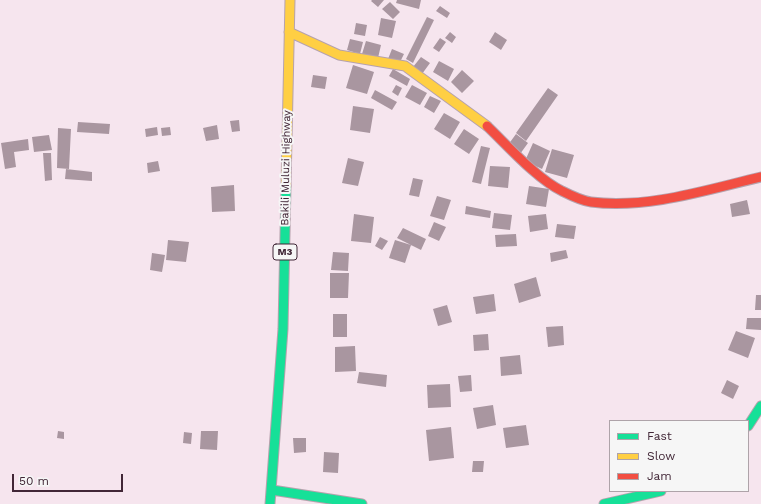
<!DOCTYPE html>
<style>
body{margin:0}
#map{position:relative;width:761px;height:504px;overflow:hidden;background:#f6e5ee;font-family:"Work Sans",sans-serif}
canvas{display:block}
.legend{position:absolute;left:609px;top:420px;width:140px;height:72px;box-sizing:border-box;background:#f6f6f6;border:1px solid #aea3a9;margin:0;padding:5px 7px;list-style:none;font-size:12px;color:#412636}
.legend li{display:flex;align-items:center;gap:8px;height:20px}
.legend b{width:20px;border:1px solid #aea3a9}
.scale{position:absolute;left:12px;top:474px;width:111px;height:18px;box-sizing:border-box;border:2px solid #412636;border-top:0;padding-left:5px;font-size:12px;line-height:14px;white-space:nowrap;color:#412636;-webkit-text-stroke:3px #f6f6f6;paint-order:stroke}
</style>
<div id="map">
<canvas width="761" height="504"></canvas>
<ul class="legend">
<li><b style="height:5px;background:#16e098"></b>Fast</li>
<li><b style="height:5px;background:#ffcf43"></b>Slow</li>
<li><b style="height:5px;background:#f24e42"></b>Jam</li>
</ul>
<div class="scale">50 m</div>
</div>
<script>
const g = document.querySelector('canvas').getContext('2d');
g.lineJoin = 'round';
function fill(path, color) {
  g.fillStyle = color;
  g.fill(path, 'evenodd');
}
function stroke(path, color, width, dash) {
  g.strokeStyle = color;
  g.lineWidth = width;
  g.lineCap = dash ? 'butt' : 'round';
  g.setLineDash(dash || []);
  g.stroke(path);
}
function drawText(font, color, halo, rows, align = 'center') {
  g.font = font + ' "Work Sans",sans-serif';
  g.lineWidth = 4;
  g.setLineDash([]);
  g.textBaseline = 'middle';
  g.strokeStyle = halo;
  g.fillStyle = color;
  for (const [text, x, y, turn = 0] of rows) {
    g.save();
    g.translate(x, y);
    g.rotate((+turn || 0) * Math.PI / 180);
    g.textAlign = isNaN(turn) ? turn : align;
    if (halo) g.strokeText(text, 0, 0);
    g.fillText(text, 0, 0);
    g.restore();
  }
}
fill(new Path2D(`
 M372,0H384L378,7L371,1Z
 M397,0H421L419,9L396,3Z
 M390,2L400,12L393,19L382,9Z
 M440,6L450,13L447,18L436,11Z
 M427,17L434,20L413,63L406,59Z
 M381,18L396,21L392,38L378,35Z
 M356,23L367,25L365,36L354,34Z
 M450,32L456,37L452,43L445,38Z
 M495,32L507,40L501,50L489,42Z
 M440,38L446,42L439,52L433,48Z
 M350,39L363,42L360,54L347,50Z
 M366,41L381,45L378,58L362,54Z
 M392,49L404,54L399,64L388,59Z
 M421,57L430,63L422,74L413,67Z
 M439,61L454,69L448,81L433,72Z
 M353,65L374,72L367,94L346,88Z
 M393,69L410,79L407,86L389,76Z
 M462,70L474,81L462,93L451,82Z
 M313,75L327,77L325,89L311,87Z
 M396,85L402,88L398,96L392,92Z
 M412,85L427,93L420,105L405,97Z
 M548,88L558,95L526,141L516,133Z
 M375,90L397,102L392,110L371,98Z
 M430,96L441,101L434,113L424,107Z
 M353,106L374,109L370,133L350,130Z
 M444,113L460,122L450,139L434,129Z
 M239,120L240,131L232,132L230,121Z
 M78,122L110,124L109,134L77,132Z
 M217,125L219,139L206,141L203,128Z
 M157,127L158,135L146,137L145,129Z
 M170,127L171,135L162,136L161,128Z
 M58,128L71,129L69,169L57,168Z
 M464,129L479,139L469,154L454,144Z
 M516,134L528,143L520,154L508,145Z
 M49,135L52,150L34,152L32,137Z
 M28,139L29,150L14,152L16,167L5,169L1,143Z
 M533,143L550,151L542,169L525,161Z
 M481,146L490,148L481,184L472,182Z
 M552,149L574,155L567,178L545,172Z
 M43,153H51L52,180L45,181Z
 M348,158L364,162L358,186L342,183Z
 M158,161L160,171L148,173L147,163Z
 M490,166L510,167L508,188L488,186Z
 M66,169L92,172V181L65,179Z
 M413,178L423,180L419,197L409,195Z
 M234,185L235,211L212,212L211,187Z
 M529,186L549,189L546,207L526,204Z
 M437,196L451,200L444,220L430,216Z
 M747,200L750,214L732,217L730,204Z
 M466,206L491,211L490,218L465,214Z
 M494,213L512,215L510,230L492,228Z
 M354,214L374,217L371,243L351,241Z
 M546,214L548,229L530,232L528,216Z
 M434,222L446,227L439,241L428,236Z
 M557,224L576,226L574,239L555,237Z
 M403,228L426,239L421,250L397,238Z
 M516,234L517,246L496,247L495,235Z
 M380,237L388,241L382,250L375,246Z
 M168,240L189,242L186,262L166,260Z
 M395,240L411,245L405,263L389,258Z
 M566,250L568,258L551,262L550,253Z
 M333,252L349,253L348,271L331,270Z
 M152,253L165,255L162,272L150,270Z
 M330,273H349L348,298H330Z
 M536,277L541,296L519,303L514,284Z
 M494,294L496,311L476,314L473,297Z
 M756,295H761V310H755Z
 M447,305L452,322L438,326L433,309Z
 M333,314H347V337H333Z
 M747,318H761V330L746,329Z
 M563,326L564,345L548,347L546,327Z
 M736,331L755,338L748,358L728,350Z
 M488,334L489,350L474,351L473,335Z
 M355,346L356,371L335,372V347Z
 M520,355L522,374L501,376L500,357Z
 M359,372L387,375L386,387L357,383Z
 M471,375L472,391L460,392L458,376Z
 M727,380L739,386L733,399L721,393Z
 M450,384L451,407L428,408L427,385Z
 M493,405L496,425L477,429L473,408Z
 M526,425L529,445L506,448L503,428Z
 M451,427L454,458L429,461L426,430Z
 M58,431L64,432V439L57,438Z
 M201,431H218L217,450L200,449Z
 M184,432L192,433L191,444L183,443Z
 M293,438H306V452L294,453Z
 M324,452L339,453L338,473L323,472Z
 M473,461H484L483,472H472Z`), '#a996a0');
const fast = new Path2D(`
 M748,426L761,406
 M272,490L362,504
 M270,504L283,329L286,186
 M604,504L661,491`);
const slow = new Path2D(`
 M289,32L339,55L405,66L487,126
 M286,186L290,0`);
const jam = new Path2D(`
 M487,126C507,145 538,180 562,191C570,195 582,201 591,202C648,209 706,190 761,177`);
stroke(fast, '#b6a2ad', 11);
stroke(slow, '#b6a2ad', 11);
stroke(jam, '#b6a2ad', 11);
stroke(fast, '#16e098', 9);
stroke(slow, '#ffcf43', 9);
stroke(jam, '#f24e42', 9);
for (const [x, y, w] of [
 [285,252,24]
]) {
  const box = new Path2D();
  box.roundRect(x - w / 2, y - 8, w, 16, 3);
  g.fillStyle = '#f6f6f6';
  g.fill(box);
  stroke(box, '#412636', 1);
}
drawText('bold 10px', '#412636', null, [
 ["M3",285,252]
]);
drawText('11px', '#412636', '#f6f6f6', [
 ["Bakili Muluzi Highway",286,168,-89]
]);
</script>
